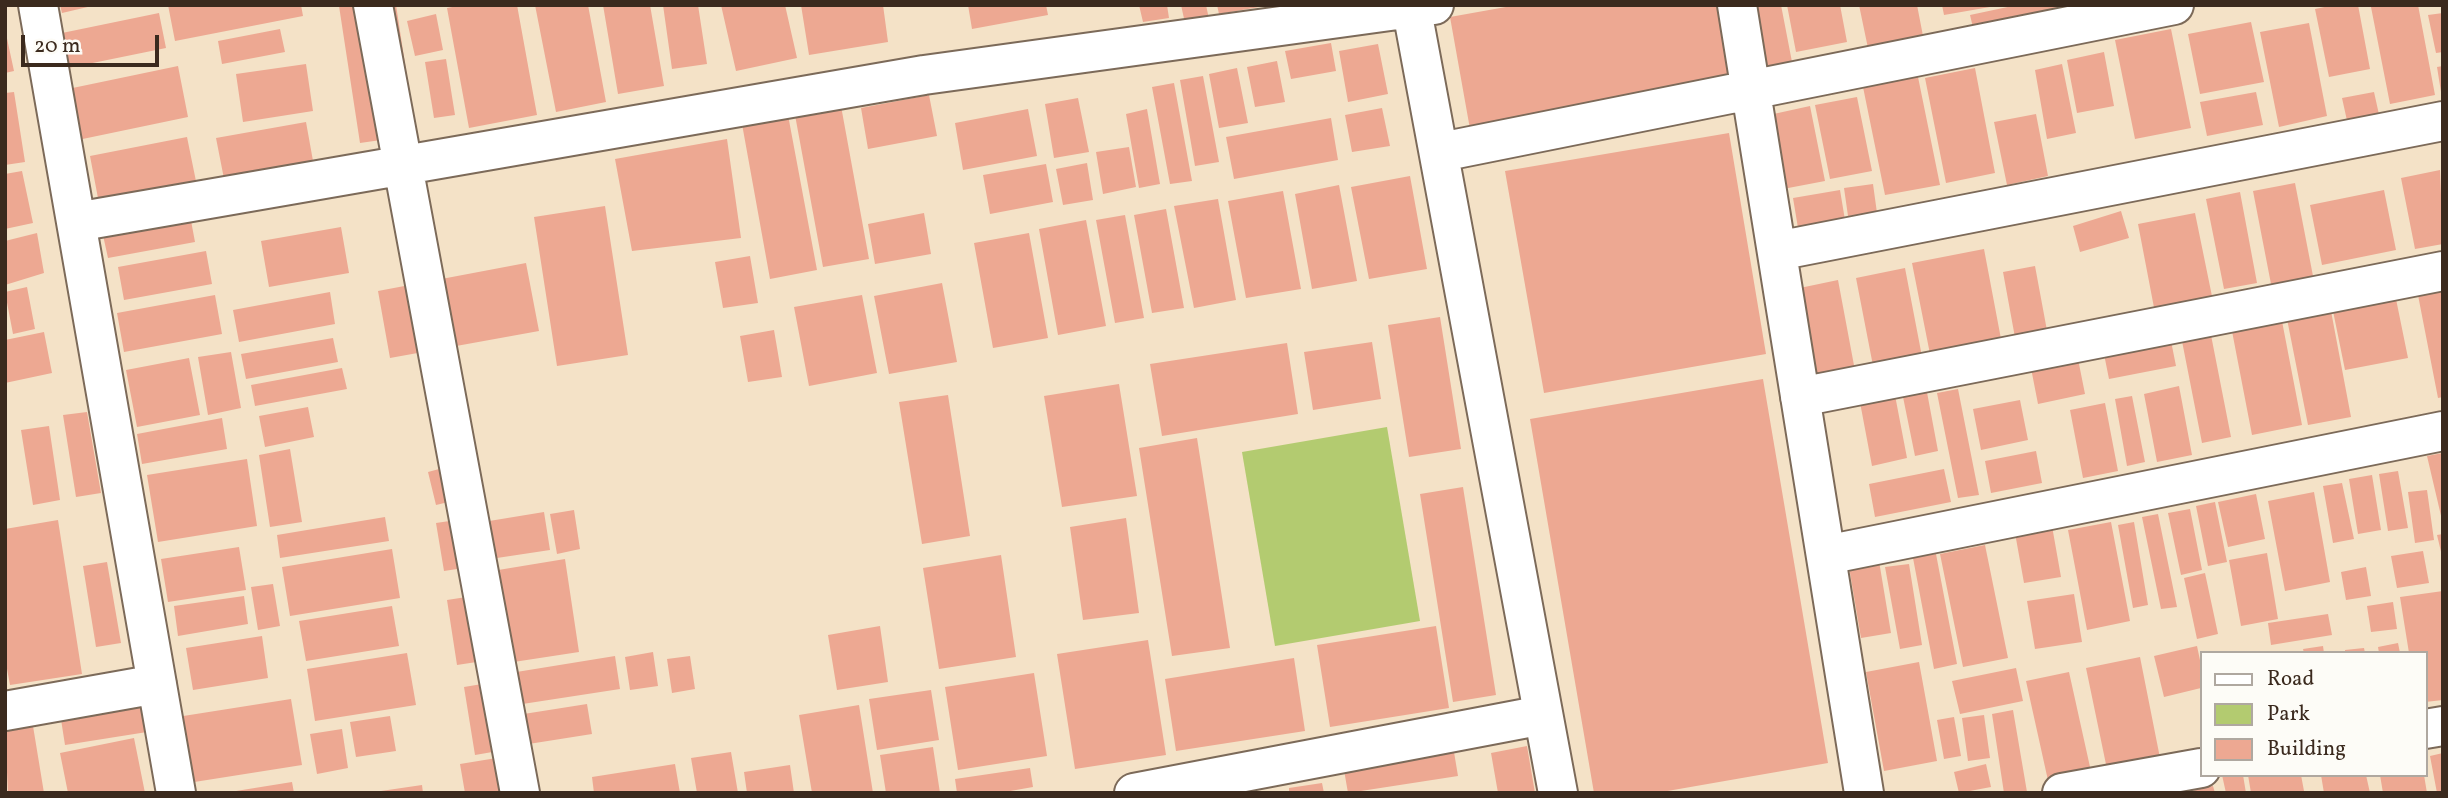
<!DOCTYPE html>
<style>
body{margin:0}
#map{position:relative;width:2448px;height:798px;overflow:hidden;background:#f4e2c7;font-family:Vollkorn,serif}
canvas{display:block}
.frame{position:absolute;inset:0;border:7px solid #3b2a1e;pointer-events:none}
.legend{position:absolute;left:2200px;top:651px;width:228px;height:126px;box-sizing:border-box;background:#fdfcf7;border:2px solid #afa8a0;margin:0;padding:9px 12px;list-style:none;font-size:21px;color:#3b2a1e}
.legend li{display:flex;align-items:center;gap:14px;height:35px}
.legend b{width:35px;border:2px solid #afa8a0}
.scale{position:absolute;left:21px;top:35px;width:138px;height:32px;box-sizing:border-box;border:4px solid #3b2a1e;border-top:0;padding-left:9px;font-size:21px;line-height:24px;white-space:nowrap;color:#3b2a1e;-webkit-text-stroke:5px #fdfcf7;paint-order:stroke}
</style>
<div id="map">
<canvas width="2448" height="798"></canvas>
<div class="frame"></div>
<ul class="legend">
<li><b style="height:9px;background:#fff"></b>Road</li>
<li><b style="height:19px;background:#b3cb70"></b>Park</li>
<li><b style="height:19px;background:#eda892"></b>Building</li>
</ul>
<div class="scale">20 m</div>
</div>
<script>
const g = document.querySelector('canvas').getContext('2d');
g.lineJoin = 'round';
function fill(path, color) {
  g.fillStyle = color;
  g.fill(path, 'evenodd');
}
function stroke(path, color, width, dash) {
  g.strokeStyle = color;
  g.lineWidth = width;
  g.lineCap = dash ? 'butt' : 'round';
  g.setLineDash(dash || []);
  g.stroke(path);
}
fill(new Path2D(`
 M1387,427L1420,621L1275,646L1242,452Z`), '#b3cb70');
fill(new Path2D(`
 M60,5H92V6L62,13Z
 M168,5H301L303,16L175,41Z
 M396,5L416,135L360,143L339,6Z
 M463,5H517L537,115L469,128L447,8Z
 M535,5H588L606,102L556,112Z
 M603,5H650L664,86L618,94Z
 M663,5H698L707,64L672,69Z
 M721,5H785L797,58L736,71Z
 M801,5H883L888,42L809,55Z
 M968,5H1046L1048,15L972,29Z
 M1139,5H1167L1169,18L1143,22Z
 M1181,5H1206L1209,19L1185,23Z
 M1217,5H1259V7L1219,14Z
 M1517,5H1727L1740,82L1470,129L1450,17Z
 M1746,5H1781L1792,62L1758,68Z
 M1787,5H1840L1847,42L1796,52Z
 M1859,5H1917L1924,41L1869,53Z
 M1942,5H1990V7L1944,15Z
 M2017,5H2065L2067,18L1975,36L1970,15Z
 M2334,5H2358L2370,69L2329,77L2315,9Z
 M2379,5H2418L2435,95L2390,104L2371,7Z
 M159,13L166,48L68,68L62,33Z
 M2443,13V52L2436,53L2428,15Z
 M436,14L443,50L415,56L407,21Z
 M2251,22L2264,82L2200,94L2188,34Z
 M2309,23L2327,116L2279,127L2260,32Z
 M5,29L14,71L5,73Z
 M280,29L285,52L222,64L218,41Z
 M2171,29L2191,128L2135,139L2115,40Z
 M1331,43L1336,71L1291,79L1285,51Z
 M1378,44L1388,94L1348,102L1339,51Z
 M2104,52L2114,106L2077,113L2067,60Z
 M446,59L455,115L434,118L425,62Z
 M1277,61L1285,102L1255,107L1247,67Z
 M306,64L313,111L243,122L236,74Z
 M2062,64L2076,133L2047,139L2035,70Z
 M178,66L188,117L73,141L63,90Z
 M2443,66V92H2441L2437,67Z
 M1237,68L1248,123L1219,128L1209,74Z
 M1975,68L1995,173L1946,183L1925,78Z
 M1203,76L1219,162L1195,166L1180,80Z
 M1918,77L1940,185L1885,195L1863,87Z
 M1174,83L1192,181L1170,184L1152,87Z
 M14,92L25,162L5,165V93Z
 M2256,92L2263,125L2207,136L2200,102Z
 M2374,92L2380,119L2348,125L2342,98Z
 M929,95L937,136L868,149L861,108Z
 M1857,97L1872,171L1830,179L1815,105Z
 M1078,98L1089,152L1054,158L1045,104Z
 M841,106L869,259L823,267L795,115Z
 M1810,106L1825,181L1783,189L1769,115Z
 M1382,108L1390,146L1352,152L1345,115Z
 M1028,109L1037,156L963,170L955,123Z
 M1147,109L1160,184L1139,188L1126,114Z
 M2036,114L2048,176L2007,185L1994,122Z
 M788,115L817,270L770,279L742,124Z
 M1331,118L1338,160L1234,179L1226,137Z
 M306,122L315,172L226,189L216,138Z
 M1729,133L1766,354L1544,393L1505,171Z
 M187,137L199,196L101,214L90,156Z
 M727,139L741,238L632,251L615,159Z
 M1129,147L1136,187L1103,194L1096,152Z
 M1087,163L1093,200L1063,205L1056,169Z
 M1046,164L1053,202L990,214L983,175Z
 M2440,170L2443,244L2415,249L2401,178Z
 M22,171L33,223L5,229V174Z
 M1410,176L1427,269L1369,279L1351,187Z
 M2295,183L2313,276L2271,284L2253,191Z
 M1873,184L1877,213L1848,216L1844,188Z
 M1339,185L1357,281L1312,289L1295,194Z
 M1840,190L1845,220L1798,228L1793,198Z
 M2384,190L2396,250L2322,265L2310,205Z
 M1283,191L1301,289L1246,298L1228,201Z
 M2240,192L2257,283L2224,289L2206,199Z
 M1218,199L1236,300L1194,308L1174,206Z
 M605,206L628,355L557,366L534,217Z
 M1166,209L1184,308L1152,313L1134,215Z
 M189,210L195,242L108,258L101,226Z
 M2121,211L2129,238L2080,252L2073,226Z
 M924,213L931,254L875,264L868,224Z
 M2195,213L2214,306L2156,318L2138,224Z
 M1125,215L1144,318L1115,323L1096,220Z
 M1086,220L1106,326L1058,335L1039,229Z
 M341,227L349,273L269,287L261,241Z
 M37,233L44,273L5,285V241Z
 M1029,233L1048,338L993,348L974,243Z
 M1984,249L2001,339L1930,354L1912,263Z
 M206,251L212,284L124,300L118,267Z
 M750,256L758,303L723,308L715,262Z
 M526,263L539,331L390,358L378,291Z
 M2035,266L2048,336L2016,343L2003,272Z
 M1905,268L1924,367L1875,376L1856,278Z
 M1838,280L1856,376L1814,384L1795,289Z
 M942,283L957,362L889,374L874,296Z
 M2443,285V397L2438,398L2417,290Z
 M27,287L35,329L13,334L5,292Z
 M330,292L335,324L239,342L233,310Z
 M215,295L222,334L124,352L117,313Z
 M862,295L877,373L809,386L794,307Z
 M2396,299L2408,358L2345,370L2333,311Z
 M2331,311L2351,417L2308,425L2287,319Z
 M2281,316L2302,425L2252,435L2231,326Z
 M1440,317L1461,449L1409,457L1388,325Z
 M774,330L782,377L748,382L740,336Z
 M2210,330L2231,437L2202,443L2181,336Z
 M44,332L52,373L5,383V340Z
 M333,338L338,362L246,379L241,354Z
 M2171,341L2176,366L2109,379L2104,354Z
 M1372,342L1381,399L1313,410L1304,352Z
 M1287,343L1298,414L1162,436L1150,364Z
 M231,352L241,408L208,415L198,357Z
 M2077,354L2085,394L2038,404L2030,363Z
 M189,358L200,415L137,427L126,370Z
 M342,368L347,389L255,406L251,385Z
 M1763,379L1828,763L1656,793H1594L1530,419Z
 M1119,384L1137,496L1062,507L1044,396Z
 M2179,386L2192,455L2157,462L2144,394Z
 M1926,387L1938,451L1915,456L1902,392Z
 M1958,389L1979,495L1958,498L1937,393Z
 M1894,390L1907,458L1872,466L1859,397Z
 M948,395L970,536L922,544L899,402Z
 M2132,396L2145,462L2127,466L2115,399Z
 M2020,400L2028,440L1981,450L1973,409Z
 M2105,403L2118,471L2083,478L2070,410Z
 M308,407L314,437L265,447L259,416Z
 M87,412L101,493L76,497L63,415Z
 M222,418L227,449L142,464L137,434Z
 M49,426L60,500L33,505L21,430Z
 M1197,438L1230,648L1172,656L1139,448Z
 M290,449L302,522L270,527L259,455Z
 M2036,451L2042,483L1991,493L1985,461Z
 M2443,453V520H2442L2427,456Z
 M247,459L257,526L158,542L147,475Z
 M454,465L461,499L436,505L428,472Z
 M1944,469L1951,502L1875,517L1869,484Z
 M2398,471L2408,528L2388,531L2379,474Z
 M2372,475L2381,530L2358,534L2349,479Z
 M2342,483L2354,539L2333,543L2323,486Z
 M1463,487L1496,695L1453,702L1420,494Z
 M2427,490L2434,540L2415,543L2408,492Z
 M2314,492L2330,582L2285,591L2268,501Z
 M2256,494L2265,539L2228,547L2218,502Z
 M2215,502L2227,562L2208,566L2196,506Z
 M2190,509L2202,570L2181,575L2168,513Z
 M574,510L580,549L557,554L550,514Z
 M544,512L550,550L477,561L471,524Z
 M2158,514L2177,607L2161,609L2142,517Z
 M385,517L389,541L280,558L277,535Z
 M1126,518L1139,613L1083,620L1070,527Z
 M463,519L470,567L444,571L436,523Z
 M58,520L82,674L10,685L5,658V529Z
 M2111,522L2130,621L2087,630L2068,530Z
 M2134,522L2148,605L2133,608L2118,525Z
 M2052,526L2061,577L2024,583L2015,533Z
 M2443,534V555L2442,556L2437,535Z
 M1985,545L2008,658L1963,667L1940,554Z
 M239,547L246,590L168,602L161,559Z
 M392,549L400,598L290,616L282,567Z
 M2423,551L2429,583L2397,588L2391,556Z
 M2267,553L2278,619L2241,626L2229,560Z
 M1936,554L1957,664L1934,669L1913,558Z
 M1001,555L1016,657L939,669L923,568Z
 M565,559L579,652L494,665L480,573Z
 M1879,561L1891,633L1861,638L1849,567Z
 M107,562L121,643L96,647L83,566Z
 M1909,564L1922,645L1900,649L1885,567Z
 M2366,567L2371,596L2346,600L2341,572Z
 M2205,573L2218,634L2197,639L2184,578Z
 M273,584L280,626L258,630L251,587Z
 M2443,591V700L2425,702V653H2409L2400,597Z
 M2074,594L2082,642L2035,649L2027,601Z
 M244,596L248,624L178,636L174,606Z
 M473,596L483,661L457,665L447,600Z
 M2393,602L2397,629L2371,632L2367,606Z
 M392,606L399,646L306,661L299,621Z
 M2328,614L2332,635L2271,645L2268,623Z
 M880,626L888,682L837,690L828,635Z
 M1436,626L1449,708L1330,727L1317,645Z
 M262,636L268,678L193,690L186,648Z
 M1148,640L1166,755L1075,769L1057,654Z
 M2398,643L2400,653H2379L2378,647Z
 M2197,646L2201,665V688L2164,697L2154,656Z
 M2323,646L2324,653H2304L2303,649Z
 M2364,648L2365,653H2345V650Z
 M653,652L658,686L630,690L625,657Z
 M407,653L416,705L315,721L307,669Z
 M615,656L620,689L503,707L498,675Z
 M690,656L695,689L672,693L667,659Z
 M2140,657L2161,763L2108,774L2086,668Z
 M1294,658L1305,731L1176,751L1165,679Z
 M1919,662L1937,761L1884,771L1866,672Z
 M2016,668L2023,701L1960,714L1952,681Z
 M2069,672L2092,776L2049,785L2026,681Z
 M1034,673L1047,756L958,770L945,687Z
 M494,682L504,750L475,755L464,687Z
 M931,690L939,740L877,750L869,699Z
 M291,699L302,765L188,783L177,717Z
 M142,700L147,732L65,745L60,713Z
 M587,704L592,734L516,746L511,716Z
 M859,705L873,793H812L799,715Z
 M2013,710L2027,792L2004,793L1992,714Z
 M1984,715L1990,758L1968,761L1962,718Z
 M390,716L396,751L356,757L350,722Z
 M1954,717L1961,756L1944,759L1937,720Z
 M33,726L44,793H8L5,730Z
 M342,729L348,768L317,774L310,734Z
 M134,738L145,793H68L60,753Z
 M1527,746L1535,793H1498L1491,753Z
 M933,747L940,793H886L880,755Z
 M731,752L738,793H697L691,758Z
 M1454,752L1458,776L1348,793L1344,770Z
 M2443,753V793H2437L2430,756Z
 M521,754L527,793H465L460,764Z
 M675,764L680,793H594L592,777Z
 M1986,764L1991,787L1959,793L1954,772Z
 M790,765L794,793H747L744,772Z
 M1030,768L1033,787L999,793H957L955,779Z
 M2222,775H2243L2246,793H2226Z
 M2248,775H2301L2304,791L2251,793Z
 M2321,775H2366L2370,793H2324Z
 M2380,775H2424L2427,793H2383Z
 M292,782L294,793H236V791Z
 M1322,783L1324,793H1289V788Z
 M422,785L423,793H381V791Z
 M2213,786L2215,793H2187V792Z`), '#eda892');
const minor = new Path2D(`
 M38,5L176,793
 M373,5L520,793
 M1411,5L1558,793
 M1737,5L1864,793
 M1441,152L2174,5
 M76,222L924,75L1434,5
 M1777,251L2443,121
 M1800,397L2443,271
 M1826,555L2443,431
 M5,711L157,684
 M2425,729L2443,726
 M1134,793L1543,715
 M2062,793L2201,768`);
stroke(minor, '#7c6a59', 42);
stroke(minor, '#fff', 38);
</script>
